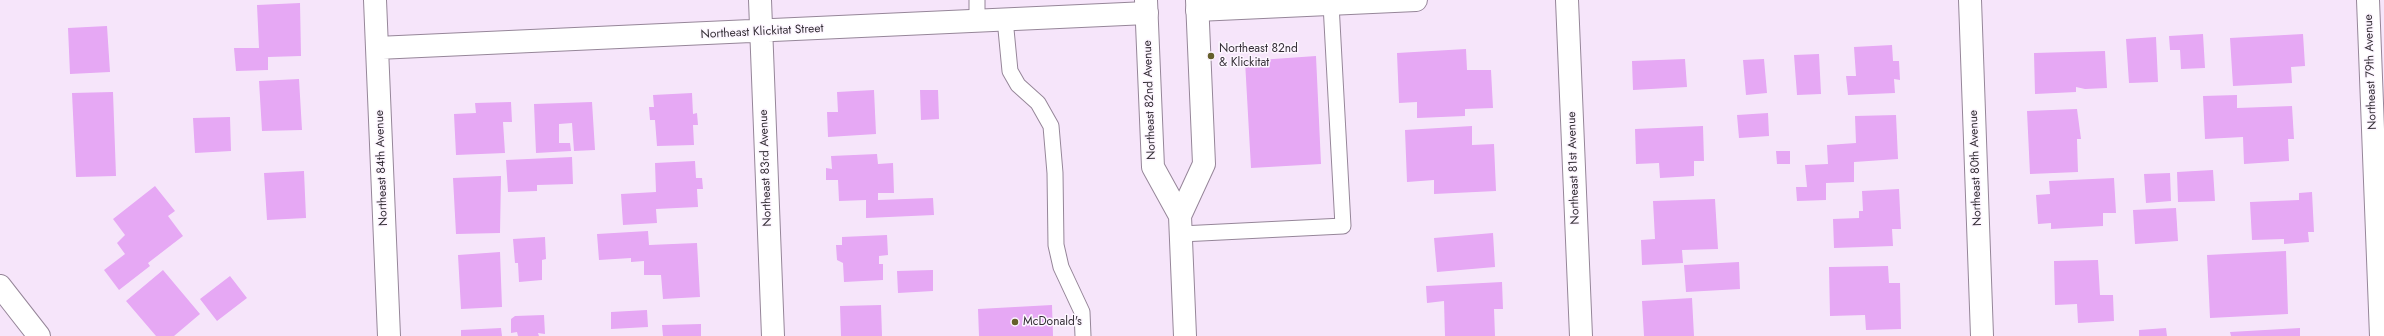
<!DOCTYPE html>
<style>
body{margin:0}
canvas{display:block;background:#f6e5fa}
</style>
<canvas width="2384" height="336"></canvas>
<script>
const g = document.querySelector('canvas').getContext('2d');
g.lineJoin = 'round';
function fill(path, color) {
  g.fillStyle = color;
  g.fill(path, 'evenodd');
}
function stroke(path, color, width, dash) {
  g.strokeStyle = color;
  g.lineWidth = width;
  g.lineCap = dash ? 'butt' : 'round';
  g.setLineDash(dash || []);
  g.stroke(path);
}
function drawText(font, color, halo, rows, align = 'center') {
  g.font = font + ' Jost,sans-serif';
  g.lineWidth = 3;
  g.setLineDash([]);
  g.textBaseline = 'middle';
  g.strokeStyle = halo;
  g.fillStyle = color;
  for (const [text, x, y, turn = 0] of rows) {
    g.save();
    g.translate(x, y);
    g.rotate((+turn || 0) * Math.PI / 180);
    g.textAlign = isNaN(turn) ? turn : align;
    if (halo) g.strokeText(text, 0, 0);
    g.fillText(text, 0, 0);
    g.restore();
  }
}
fill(new Path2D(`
 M300,3L301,56L268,57V70L236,71L234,48H259L257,5Z
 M107,26L110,72L70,74L68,28Z
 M2203,34L2205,68L2181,69L2180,50H2170L2169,36Z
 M2303,34L2305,66L2291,67L2292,83L2233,86L2230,38Z
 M2156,37L2158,82L2129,83L2126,39Z
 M1892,45L1893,61H1899L1900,80L1894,79L1895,93L1848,95L1846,76H1856L1854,47Z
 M1466,49L1467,70H1491L1493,108L1465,109V116L1417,118V102L1399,103L1397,53Z
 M2105,51L2107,88L2085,89L2076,87V92L2035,94L2034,53Z
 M1819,54L1821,94L1797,95L1794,55Z
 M1316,56L1321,164L1251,168L1245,61Z
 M1685,59L1687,87L1633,90L1632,61Z
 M1764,59L1767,93L1746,95L1743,60Z
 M299,79L302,130L262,131L259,81Z
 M874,90L876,134L828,137L827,112H838L837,92Z
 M920,90H938L939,119L921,120Z
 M113,92L116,176L76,177L72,93Z
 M692,93L693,114L697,113L698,125H693L694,145L657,146L655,120H650L649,107H654L653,95Z
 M2237,95V108L2292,106L2294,139H2288L2289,161L2244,164L2243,137L2205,139L2203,96Z
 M511,102L512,122H503L505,153L456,155L454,114L476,113L475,103Z
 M592,102L595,150L574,151L572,123L559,124V143H570L571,151L536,153L534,104Z
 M2077,109L2081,139H2077L2078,172L2030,174L2027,111Z
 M1768,113L1769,136L1739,138L1737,115Z
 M1896,115L1898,159L1854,162V182L1826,183V200L1797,201L1796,187H1807L1805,165L1828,164L1827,145L1856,143L1855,116Z
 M230,117L231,151L195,153L193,118Z
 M1472,126V145L1494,144L1496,191L1434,194V180L1407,182L1405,130Z
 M1703,126L1704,161H1694V176L1660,178L1659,163L1636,164L1635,129Z
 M1776,151H1790V164H1777Z
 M877,154L878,164L893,163L894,193H878V200L933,198L934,215L866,218V200L839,201L838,180H826V168L832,169L831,156Z
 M572,157L573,184L537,185V191L508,192L506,160Z
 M695,161L696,178H702L703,189H697L698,207L656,209L657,223L623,225L621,194L656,192L655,163Z
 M2213,170L2215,201L2178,202L2177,172Z
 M304,171L306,218L267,220L264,173Z
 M2170,173L2171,201L2146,203L2144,174Z
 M501,176L500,233L456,234L453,178Z
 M2114,178L2116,213H2103V226L2051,229V223L2038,224L2036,195L2050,194L2049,181Z
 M155,186L175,211L168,216L183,236L148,263L150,266L119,290L104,270L125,254L117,243L125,235L113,219Z
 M1899,189L1901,229H1892L1893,246L1834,248L1833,219L1859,218V211H1863L1862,191Z
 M2312,192L2314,232H2308L2309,242L2284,244V239L2252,240L2250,202L2299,200V193Z
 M1715,199L1718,249L1682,250L1683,263L1642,265L1641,240L1655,239L1653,201Z
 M2176,208L2178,241L2135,244L2133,210Z
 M648,231L649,245L697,243L700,297L663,299L661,275H644V261L631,262V258L599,260L597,234Z
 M1493,233L1495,267L1437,272L1434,238Z
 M887,235L888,255L879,256V264H883V280L844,282L843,263L837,260L836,245H842V237Z
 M545,237L546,259L542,260V280L519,282L518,263H515L513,239Z
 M2286,251L2288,314L2210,318L2207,255Z
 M500,252L502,307L461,309L458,255Z
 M2098,260L2100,295H2113L2114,321L2078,323L2077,304L2055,305L2054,261Z
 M1739,262L1740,289L1686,292L1684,265Z
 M1888,266L1889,283H1900L1901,329L1866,330L1865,315L1830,316L1829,267Z
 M163,270L200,314L174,336H156L126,301Z
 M933,270V291L898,293L897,271Z
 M230,276L247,298L217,321L200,299Z
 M1502,282L1503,309H1494L1495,336H1445L1444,301L1427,303L1426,286Z
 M1692,298L1694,336H1644L1642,301Z
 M881,305L882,336H841L840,306Z
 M1052,305L1053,336H979L978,309Z
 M647,310L648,327L611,329V312Z
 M544,315L545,334L538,333L539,336H518L517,332L511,333V319L515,316Z
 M701,324V336H663L662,325Z
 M501,328L502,336H461V330Z
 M2166,328L2167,336H2139V330Z
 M2300,328V336H2231L2230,332Z`), '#e6a8f4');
const service = new Path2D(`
 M977,0V21
 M1005,19L1010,71L1018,85L1038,103L1051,126L1055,173L1056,245L1061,267L1082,312L1083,336
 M1181,234L1343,226L1331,4`);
const minor = new Path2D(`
 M375,0L389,336
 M760,0L773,336
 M1567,0L1581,336
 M1970,0L1982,336
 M2368,0L2381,336
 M1197,10L1416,0
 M377,48L1147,13
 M0,286L39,336`);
const primary = new Path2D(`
 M1146,0L1153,167L1180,216L1185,336
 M1180,216L1204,164L1197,0`);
stroke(service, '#968699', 17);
stroke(minor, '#968699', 24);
stroke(primary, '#968699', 24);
stroke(service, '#fff', 15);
stroke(minor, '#fff', 22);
stroke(primary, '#fff', 22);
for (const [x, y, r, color] of [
 [1211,56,4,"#655f2b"],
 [1015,322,4,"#655f2b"]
]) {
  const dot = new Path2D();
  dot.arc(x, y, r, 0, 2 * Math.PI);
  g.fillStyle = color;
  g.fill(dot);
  stroke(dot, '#fdf6ff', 1.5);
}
drawText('12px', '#342e36', '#fdf6ff', [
 ["Northeast Klickitat Street",762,32,-3],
 ["Northeast 79th Avenue",2371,72,-92],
 ["Northeast 82nd Avenue",1150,100,-92],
 ["Northeast 84th Avenue",382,168,-92],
 ["Northeast 83rd Avenue",766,168,-92],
 ["Northeast 81st Avenue",1574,168,-92],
 ["Northeast 80th Avenue",1976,168,-92]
]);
drawText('12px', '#342e36', '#fdf6ff', [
 ["Northeast 82nd",1219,49],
 ["& Klickitat",1219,63],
 ["McDonald's",1023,322]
], 'left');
</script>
